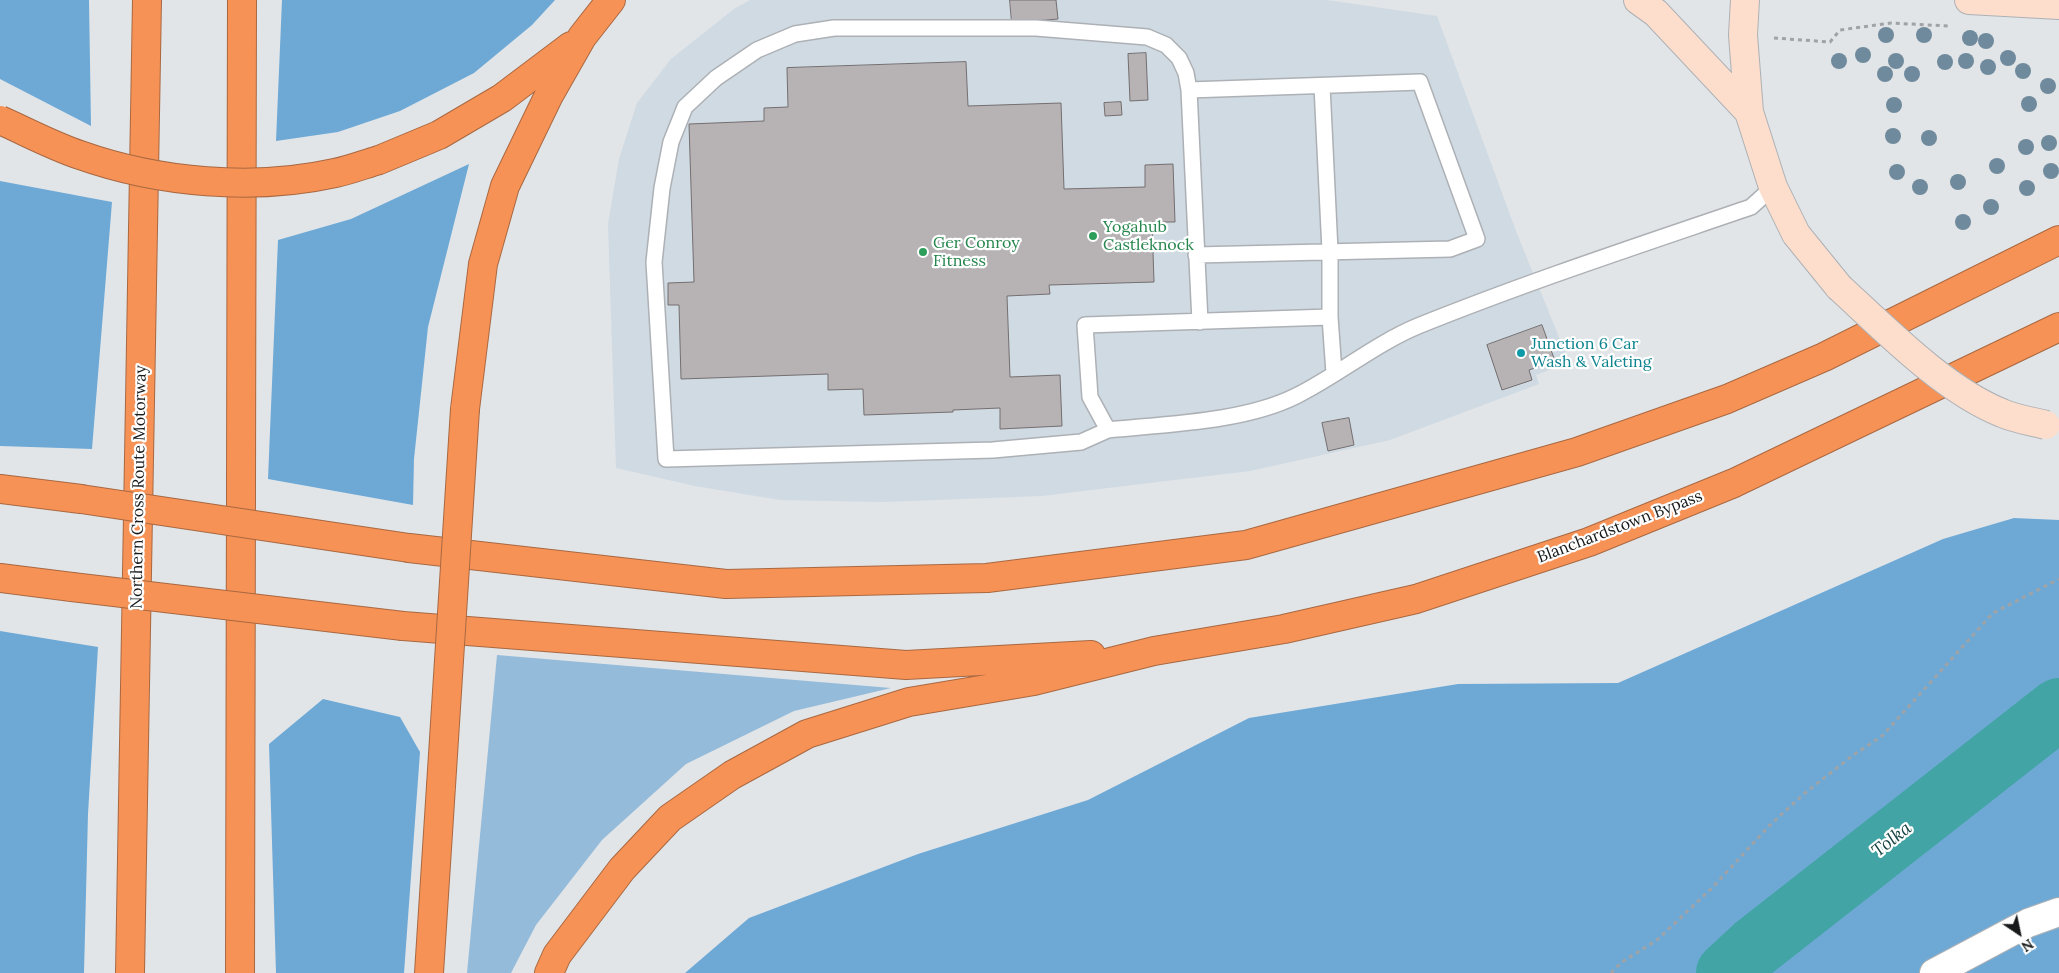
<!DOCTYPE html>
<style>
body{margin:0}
#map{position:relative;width:2059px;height:973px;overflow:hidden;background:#e1e5e8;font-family:Lora,serif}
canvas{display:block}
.north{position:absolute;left:1994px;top:908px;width:50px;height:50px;-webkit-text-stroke:4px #fff;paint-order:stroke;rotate:146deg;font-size:14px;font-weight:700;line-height:20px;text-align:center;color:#17191a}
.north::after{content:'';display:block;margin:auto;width:18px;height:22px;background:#17191a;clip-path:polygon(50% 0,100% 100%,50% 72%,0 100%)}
</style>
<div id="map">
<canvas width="2059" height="973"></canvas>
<div class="north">N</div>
</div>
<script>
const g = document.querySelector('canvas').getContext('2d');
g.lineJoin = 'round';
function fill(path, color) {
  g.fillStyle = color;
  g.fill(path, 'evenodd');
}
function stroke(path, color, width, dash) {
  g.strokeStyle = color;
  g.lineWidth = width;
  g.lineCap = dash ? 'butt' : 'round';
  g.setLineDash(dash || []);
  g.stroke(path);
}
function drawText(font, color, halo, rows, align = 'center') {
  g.font = font + ' Lora,serif';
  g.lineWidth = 4.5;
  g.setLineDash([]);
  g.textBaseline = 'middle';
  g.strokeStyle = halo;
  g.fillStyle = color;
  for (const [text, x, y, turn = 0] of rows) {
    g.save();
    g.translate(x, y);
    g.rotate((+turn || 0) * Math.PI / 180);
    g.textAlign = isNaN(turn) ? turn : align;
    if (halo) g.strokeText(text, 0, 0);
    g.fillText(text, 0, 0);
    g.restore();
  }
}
fill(new Path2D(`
 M750,0H1327L1437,16L1516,231L1569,362L1536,375L1539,384L1390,440L1250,471L1041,496L883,502L780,500L695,486L616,468L608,224L619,159L637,103L671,59L734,9Z`), '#cfdae3');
fill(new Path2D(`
 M497,655L891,688L794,711L686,764L602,840L536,925L511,973H467Z`), '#95bbda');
fill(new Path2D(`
 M0,0H89L91,126L0,79Z
 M282,0H555L532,25L474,73L400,111L338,132L276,141Z
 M469,164L428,327L414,459L413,505L268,479L278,240L351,219Z
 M0,181L112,202L92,449L0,446Z
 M2014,518L2059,520V973H685L749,918L918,854L1088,800L1249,718L1458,684L1618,683L1943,539Z
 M0,631L98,647L88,814L84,973H0Z
 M323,699L400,717L420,752L404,973H276L269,744Z`), '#6ea9d6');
stroke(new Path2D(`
 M1727,973L1755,947L2059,709`), '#42a4a4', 62);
const building = new Path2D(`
 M1010,0H1056L1058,19L1012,23Z
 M1146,53L1148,100L1130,101L1128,54Z
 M966,62L968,106L1061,103L1064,189L1145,187V165L1173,164L1175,222H1152L1154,282L1049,285L1050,294L1007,296L1010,377L1060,375L1062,426L1000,429V408L953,410V412L864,415L863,389L828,390V374L681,379L679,305H668V283L694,282L689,124L764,121V108L788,107L787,68Z
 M1121,102L1122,115L1105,116L1104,103Z
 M1542,325L1555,361L1529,370L1532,380L1502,390L1487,345Z
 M1349,418L1354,445L1328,451L1322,423Z`);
fill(building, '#b7b2b3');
stroke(building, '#746f70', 1);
const lane = new Path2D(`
 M1322,86L1330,251V317L1334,373
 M1196,255L1450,249L1477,239L1420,82L1189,90L1200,322
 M1330,317L1085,325L1090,397L1108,430C1167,424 1244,422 1296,396C1338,375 1375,344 1418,326C1527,282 1640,245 1751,207L1773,187
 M1108,430L1081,442L993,450L666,459L654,262L662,188L671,142L685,107L716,78L757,50L795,34L834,28H1036L1147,37L1166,45L1179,58L1186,73L1189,90`);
const street = new Path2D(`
 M1934,973L2028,923L2059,912`);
const secondary = new Path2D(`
 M1638,0L1656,13L1749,112
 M1745,0L1743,35L1749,112L1773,187L1796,234L1839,287
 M1969,0L2059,5`);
const highway = new Path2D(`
 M379,160L439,135L502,98L571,46
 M465,409L483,264L505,186L549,95L582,37L611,0
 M0,489L81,499
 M409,548L726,584L987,578L1246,545L1577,452L1727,399L1824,357L2059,240
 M0,578L72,587
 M403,626L906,665L1091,655
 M130,973L147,0
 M240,973L242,0
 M429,973L441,786
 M549,973L557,955L622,869L670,818L732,775L807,734L909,702L1034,681L1154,651L1284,629L1416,599L1589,542L1734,483L2059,327`);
stroke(lane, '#adb1b5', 18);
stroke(street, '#adb1b5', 30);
stroke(secondary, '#adb1b5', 30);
stroke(highway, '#a96841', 30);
stroke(new Path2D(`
 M1774,38L1830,42L1840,30L1891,23L1948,26
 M1611,973L1622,962L1657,940L1711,889L1770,825L1805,793L1852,756L1882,736L1993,613L2059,579`), '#a0a3a6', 3, [4, 4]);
stroke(lane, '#fff', 15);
stroke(street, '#fff', 28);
stroke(secondary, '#fddecc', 28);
stroke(highway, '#f79256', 28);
const secondaryBridge = new Path2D(`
 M1839,287C1885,329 1944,390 2002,413C2015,419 2031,421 2046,425`);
const highwayBridge = new Path2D(`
 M0,120C27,132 53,146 80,155C159,183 254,191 335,173C350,170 365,164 379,160
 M81,499L409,548
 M72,587L403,626
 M441,786L465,409`);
stroke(secondaryBridge, '#adb1b5', 30, []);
stroke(highwayBridge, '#a96841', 30, []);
stroke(secondaryBridge, '#fddecc', 28);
stroke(highwayBridge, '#f79256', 28);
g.fillStyle = '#6f8a9c';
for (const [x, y] of [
 [1886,35],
 [1924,35],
 [1970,38],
 [1986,41],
 [1863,55],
 [2008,58],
 [1839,61],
 [1896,61],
 [1966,61],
 [1945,62],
 [1988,67],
 [2023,71],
 [1885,74],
 [1912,74],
 [2048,86],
 [2029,104],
 [1894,105],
 [1893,136],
 [1929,138],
 [2049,143],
 [2026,147],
 [1997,166],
 [2051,171],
 [1897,172],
 [1958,182],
 [1920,187],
 [2027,188],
 [1991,207],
 [1963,222]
]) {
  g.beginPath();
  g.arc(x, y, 8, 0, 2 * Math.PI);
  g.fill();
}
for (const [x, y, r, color] of [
 [1093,236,5,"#2e9e5b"],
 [923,252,5,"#2e9e5b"],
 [1521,353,5,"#0f9aa8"]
]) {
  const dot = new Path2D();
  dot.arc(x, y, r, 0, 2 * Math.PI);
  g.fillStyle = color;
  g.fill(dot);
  stroke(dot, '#fff', 2);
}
drawText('16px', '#27864d', '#fff', [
 ["Yogahub",1103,227],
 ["Castleknock",1103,245],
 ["Ger Conroy",933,243],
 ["Fitness",933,261]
], 'left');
drawText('16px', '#0d838f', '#fff', [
 ["Junction 6 Car",1531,344],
 ["Wash & Valeting",1531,362]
], 'left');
drawText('16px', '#17191a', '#fff', [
 ["Northern Cross Route Motorway",139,487,-89],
 ["Blanchardstown Bypass",1620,527,-21]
]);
drawText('italic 18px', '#174444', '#fff', [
 ["Tolka",1892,840,-38]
]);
</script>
